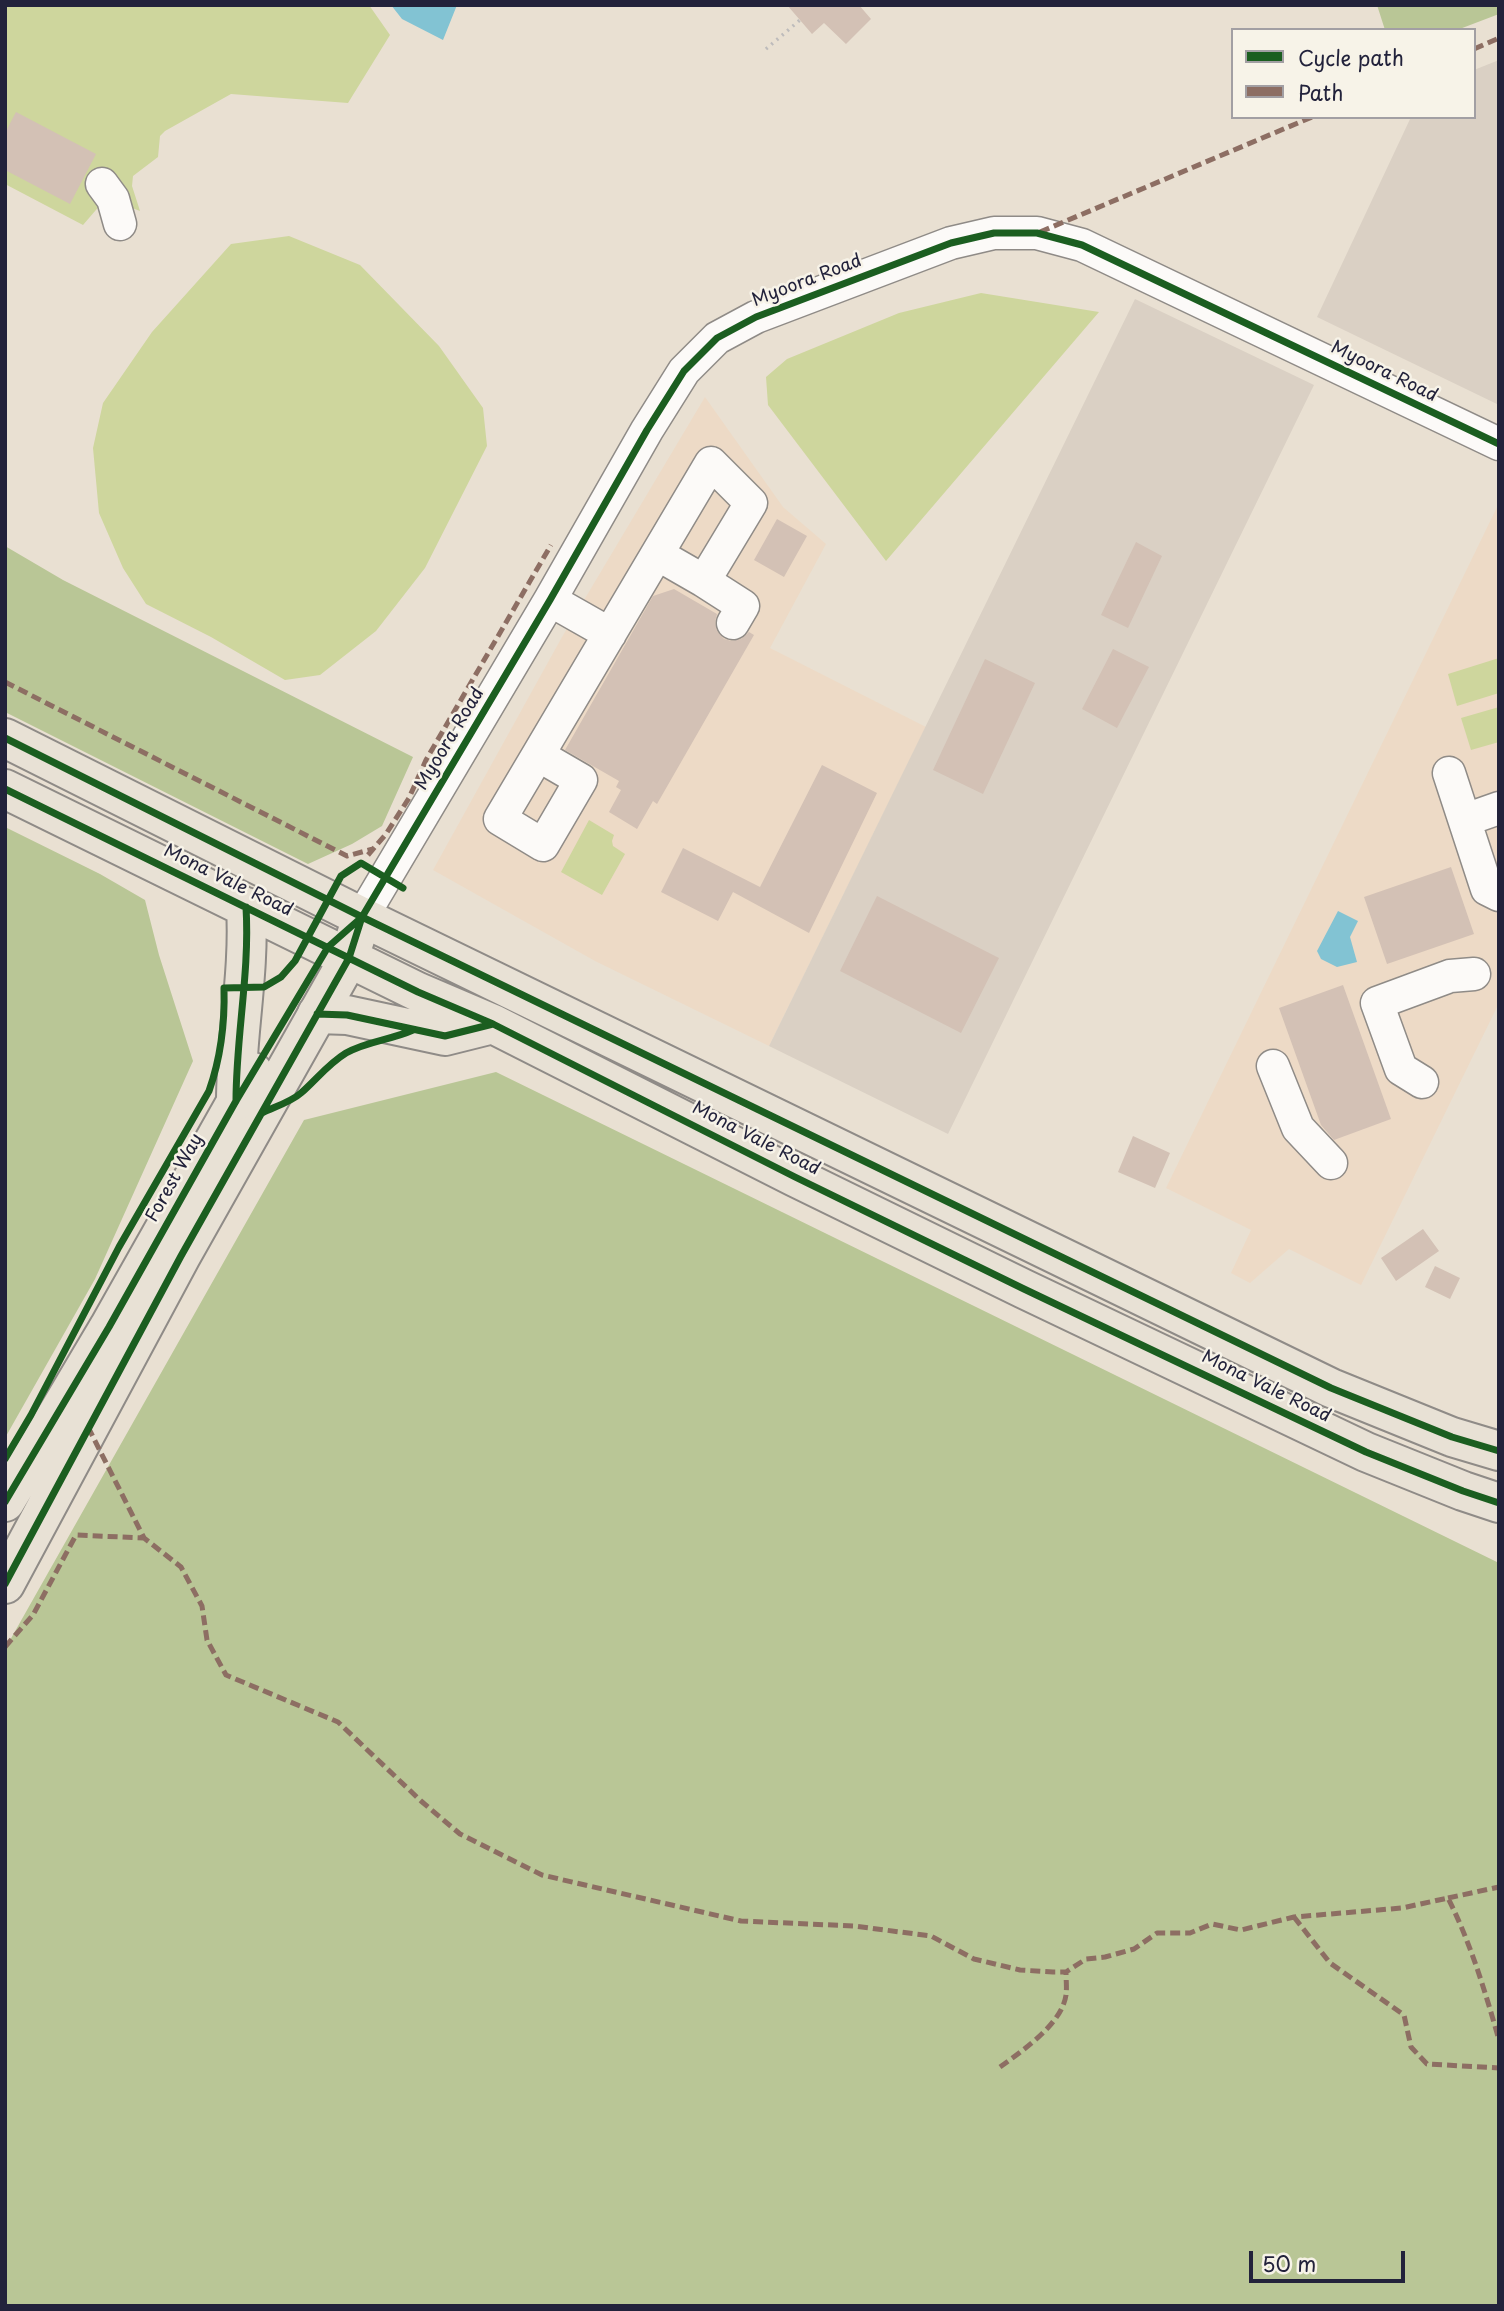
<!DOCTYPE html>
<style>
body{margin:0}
#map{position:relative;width:1504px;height:2311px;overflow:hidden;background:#e9e0d2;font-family:"Playpen Sans",sans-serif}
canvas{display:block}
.frame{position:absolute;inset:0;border:7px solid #22223b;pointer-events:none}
.legend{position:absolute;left:1231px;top:28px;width:245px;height:91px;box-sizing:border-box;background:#f7f3e8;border:2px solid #a29fa3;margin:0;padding:9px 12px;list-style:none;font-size:21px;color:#22223b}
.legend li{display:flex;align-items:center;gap:14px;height:35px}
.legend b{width:35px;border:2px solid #a29fa3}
.scale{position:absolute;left:1249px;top:2251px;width:156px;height:32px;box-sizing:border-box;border:4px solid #22223b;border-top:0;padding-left:9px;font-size:21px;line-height:24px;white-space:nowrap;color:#22223b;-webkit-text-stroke:5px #f7f3e8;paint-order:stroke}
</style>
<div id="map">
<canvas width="1504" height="2311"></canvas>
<div class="frame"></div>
<ul class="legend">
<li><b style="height:9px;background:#1b5e20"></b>Cycle path</li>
<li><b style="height:9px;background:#8d6e63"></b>Path</li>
</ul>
<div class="scale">50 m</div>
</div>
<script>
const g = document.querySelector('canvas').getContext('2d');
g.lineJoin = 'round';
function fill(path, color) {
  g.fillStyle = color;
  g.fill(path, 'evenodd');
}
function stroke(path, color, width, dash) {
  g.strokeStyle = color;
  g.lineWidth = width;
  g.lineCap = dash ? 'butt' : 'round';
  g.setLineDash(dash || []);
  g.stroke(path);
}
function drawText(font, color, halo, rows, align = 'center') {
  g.font = font + ' "Playpen Sans",sans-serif';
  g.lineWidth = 5;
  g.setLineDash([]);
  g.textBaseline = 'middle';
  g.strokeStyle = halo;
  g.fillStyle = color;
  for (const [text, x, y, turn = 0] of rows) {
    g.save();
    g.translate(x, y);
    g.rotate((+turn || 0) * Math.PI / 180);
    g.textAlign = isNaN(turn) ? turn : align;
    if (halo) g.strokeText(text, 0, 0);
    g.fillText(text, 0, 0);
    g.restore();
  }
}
fill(new Path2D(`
 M705,397L783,507L826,544L770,648L926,727L769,1046L595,961L433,870L562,637Z
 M1499,503V1003L1361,1285L1289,1249L1250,1283L1231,1273L1251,1230L1166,1188Z`), '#eddac6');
fill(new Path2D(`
 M1499,60V405L1317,317L1411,117H1474V70Z
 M1135,299L1314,385L948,1134L769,1046Z`), '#dad0c4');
fill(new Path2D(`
 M5,5H369L390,35L348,103L231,94L165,131L160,136L158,157L133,176L132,186L140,211L124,205L114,189L83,225L5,184Z
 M289,236L360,265L439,346L483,408L487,446L425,568L376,631L320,675L285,680L211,637L146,604L123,568L99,513L93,448L103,403L152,332L231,244Z
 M981,293L1099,312L886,561L768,405L766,377L787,359L899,313Z
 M1499,658V693L1457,706L1448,674Z
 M1499,707V742L1471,750L1461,718Z
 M589,820L614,835L612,841L613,846L625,854L602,895L561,872Z`), '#ced69d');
fill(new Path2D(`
 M1377,5H1499V14L1457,30H1385Z
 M5,546L63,580L413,757L382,826L352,844L308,864L5,712Z
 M5,827L100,874L145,900L159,955L193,1061L95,1279L5,1438Z
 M496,1072L1499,1563V2306H5V1649L304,1120Z`), '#b9c696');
fill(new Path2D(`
 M391,5H457L443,40L402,19Z
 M1338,911L1358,921L1350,937L1357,962L1337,967L1321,959L1317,951Z`), '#82c3d3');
fill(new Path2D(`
 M787,5H859L871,19L846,44L824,23L812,34Z
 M16,112L96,154L70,204L5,170V133Z
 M777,519L807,536L784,577L754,560Z
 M1136,542L1162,556L1128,628L1101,615Z
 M674,589L717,614L715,622L717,631L724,639L732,641L741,639L749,632L754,635L657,804L653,801L637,829L609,812L621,790L616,787L619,781L565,750L653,596Z
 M1113,649L1149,667L1117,728L1082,709Z
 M985,659L1035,683L983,794L933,770Z
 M822,765L877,793L809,933L733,892L718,921L661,892L683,848L760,887Z
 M1451,867L1474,934L1387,964L1364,897Z
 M877,896L999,958L961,1033L840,971Z
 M1343,985L1391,1119L1334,1140L1321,1125L1279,1008Z
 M1133,1136L1170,1153L1155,1188L1118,1172Z
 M1423,1229L1439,1251L1396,1281L1381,1258Z
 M1435,1266L1460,1278L1450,1299L1425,1287Z`), '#d3c1b5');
const minor = new Path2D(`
 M102,184L113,199L120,224
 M704,581L743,606L733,623
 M550,600L610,634
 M538,755L581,780L543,845L500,819C570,700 640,581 711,463L751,503L704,581L657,554
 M1449,773L1487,889L1499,895
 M1465,820L1499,808
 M362,917L550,600L647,430L684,371L717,338L756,317L951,243L994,233H1037L1082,245L1499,444
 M1273,1066L1298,1128L1331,1163
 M1422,1082L1401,1069L1377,1003L1450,976L1474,974`);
const major = new Path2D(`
 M5,1502L109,1327L253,1072
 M5,1584L181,1256L349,958L362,917`);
const highway = new Path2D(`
 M5,738L362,917L1331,1388L1452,1437L1499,1451
 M5,789L418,992L493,1024L795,1177L1024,1289L1366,1452L1463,1491L1499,1503
 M317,1014L347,1015L445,1036L493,1024
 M236,1101C236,1036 250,972 246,907`);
stroke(minor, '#8f8b87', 35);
stroke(major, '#8f8b87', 42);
stroke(highway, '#8f8b87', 42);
stroke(new Path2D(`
 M766,49L800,20`), '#bdbbbb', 3.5, [2, 5]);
stroke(minor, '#fcfaf8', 32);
stroke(major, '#e8e1d5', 38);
stroke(highway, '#e8e1d5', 38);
stroke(new Path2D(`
 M1474,49L1499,38
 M1040,232L1312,117
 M5,682L347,856L373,849
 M368,855L386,834L409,798L426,760L551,545
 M88,1427L144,1538L181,1567L202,1606L207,1640L226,1675L338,1722L421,1801L460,1834L542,1875L741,1921L854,1926L931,1936L974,1959L1020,1970L1053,1972H1066L1086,1959L1105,1957L1134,1949L1157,1933H1190L1212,1924L1241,1930L1294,1917L1402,1908L1448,1898C1471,1944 1485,1991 1499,2040
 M5,1647L33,1615L76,1535L144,1538
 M1448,1898L1499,1887
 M1294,1917L1330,1963L1404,2015L1411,2047L1427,2064L1499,2068
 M1000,2067C1022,2051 1062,2024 1066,1995C1067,1988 1066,1980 1066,1972`), '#8d6e63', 5, [10, 5]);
stroke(new Path2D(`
 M5,738L362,917L1331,1388L1452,1437L1499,1451
 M5,789L418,992L493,1024L795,1177L1024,1289L1366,1452L1463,1491L1499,1503
 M317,1014L347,1015L445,1036L493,1024
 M236,1101C236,1036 250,972 246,907
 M262,1113C274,1107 291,1102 301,1093C316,1080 328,1064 346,1053C367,1041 391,1040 413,1030
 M5,1459L31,1415L119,1247L209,1091C221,1057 225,1024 224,988L264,987L281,977L295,961L341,876L361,863L403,888
 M5,1502L109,1327L236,1101L328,947L362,917
 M5,1584L181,1256L349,958L362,917L550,600L647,430L684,371L717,338L756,317L951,243L994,233H1037L1082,245L1499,444`), '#1b5e20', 7);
drawText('18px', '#22223b', '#f7f3e8', [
 ["Myoora Road",807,281,-21],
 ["Myoora Road",1384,372,26],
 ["Myoora Road",450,739,-59],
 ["Mona Vale Road",228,881,26],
 ["Mona Vale Road",756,1139,27],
 ["Forest Way",175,1178,-61],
 ["Mona Vale Road",1266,1387,26]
]);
</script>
